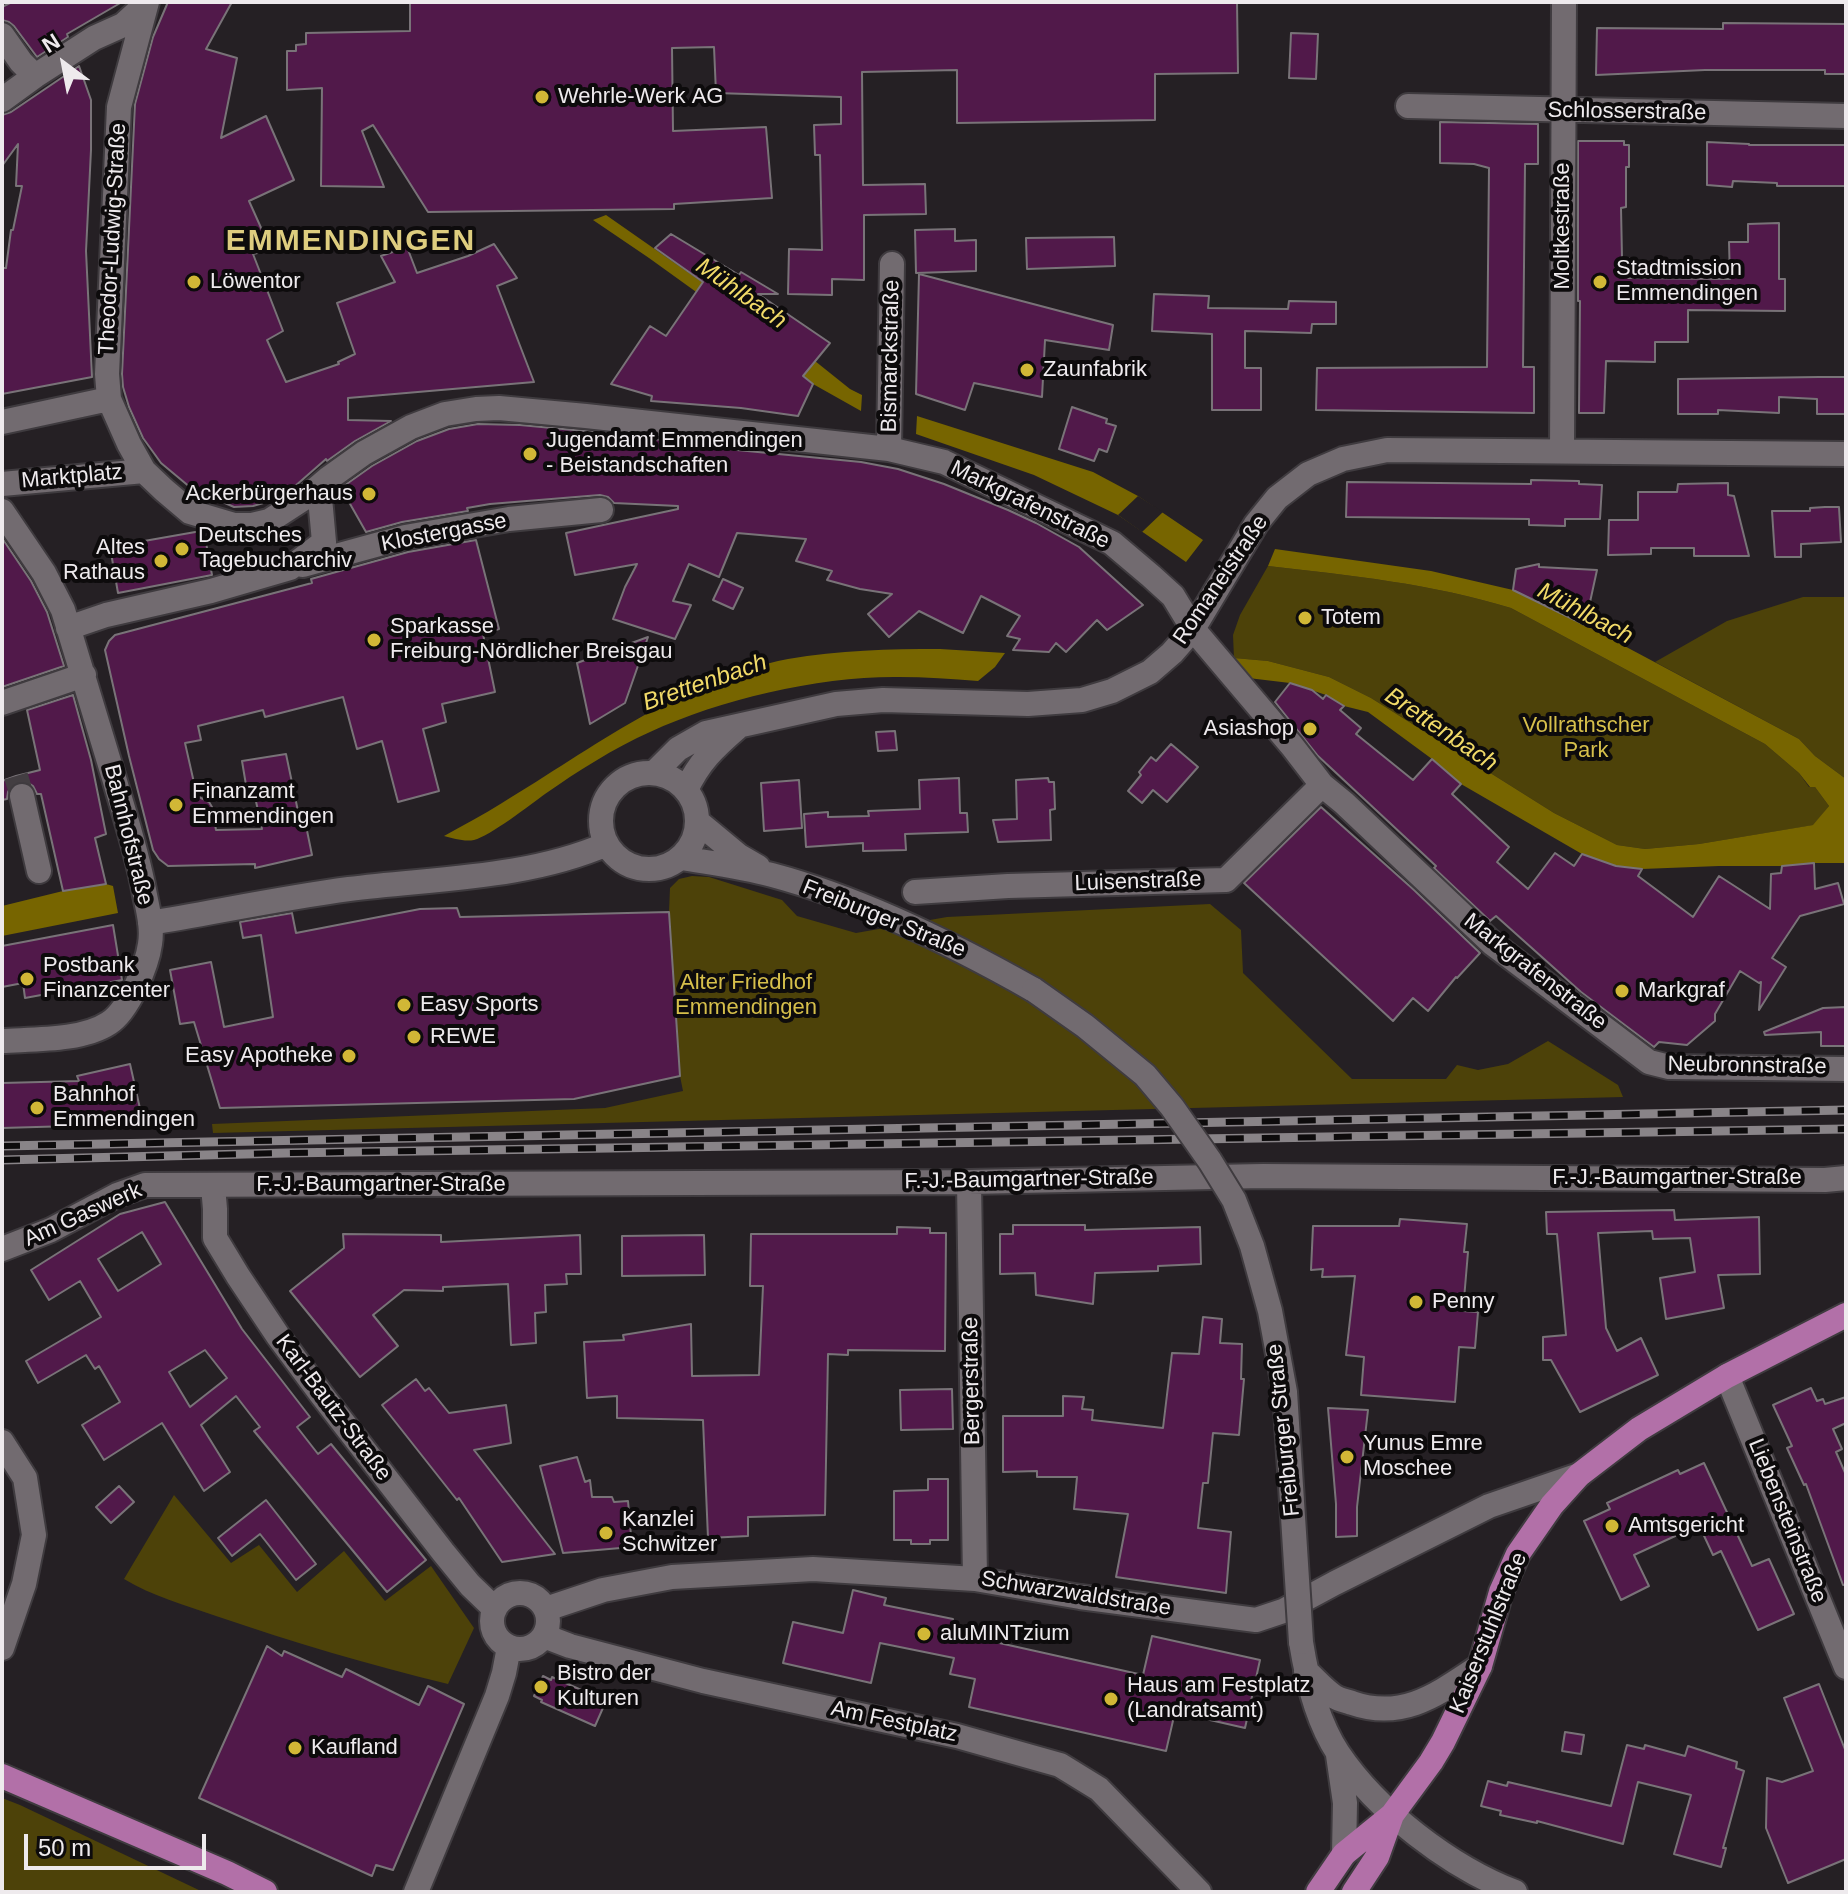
<!DOCTYPE html>
<meta charset="utf-8">
<style>
body{margin:0}
#map{position:relative;width:1848px;height:1894px;overflow:hidden;background:#252024;font-family:Helvetica,sans-serif}
canvas{display:block}
.frame{position:absolute;inset:0;border:4px solid #eeeaed;pointer-events:none}
.north{position:absolute;left:24px;top:24px;width:80px;height:80px;-webkit-text-stroke:6px #0d0b0c;paint-order:stroke;rotate:328deg;font-size:22px;font-weight:700;line-height:32px;text-align:center;color:#eeeaed}
.north::after{content:'';display:block;margin:auto;width:28px;height:36px;background:#eeeaed;clip-path:polygon(50% 0,100% 100%,50% 72%,0 100%)}
.scale{position:absolute;left:24px;top:1834px;width:182px;height:36px;box-sizing:border-box;border:4px solid #eeeaed;border-top:0;padding-left:10px;font-size:24px;line-height:28px;white-space:nowrap;color:#eeeaed;-webkit-text-stroke:6px #0d0b0c;paint-order:stroke}
</style>
<div id="map">
<canvas width="1848" height="1894"></canvas>
<div class="frame"></div>
<div class="north">N</div>
<div class="scale">50 m</div>
</div>
<script>
const g = document.querySelector('canvas').getContext('2d');
g.lineJoin = 'round';
function fill(path, color) {
  g.fillStyle = color;
  g.fill(path, 'evenodd');
}
function stroke(path, color, width, dash) {
  g.strokeStyle = color;
  g.lineWidth = width;
  g.lineCap = dash ? 'butt' : 'round';
  g.setLineDash(dash || []);
  g.stroke(path);
}
function drawText(font, color, halo, rows, align = 'center') {
  g.font = font + ' Helvetica,sans-serif';
  g.lineWidth = 8;
  g.setLineDash([]);
  g.textBaseline = 'middle';
  g.strokeStyle = halo;
  g.fillStyle = color;
  for (const [text, x, y, turn = 0] of rows) {
    g.save();
    g.translate(x, y);
    g.rotate((+turn || 0) * Math.PI / 180);
    g.textAlign = isNaN(turn) ? turn : align;
    if (halo) g.strokeText(text, 0, 0);
    g.fillText(text, 0, 0);
    g.restore();
  }
}
fill(new Path2D(`
 M1268,566C1349,575 1433,584 1511,608L1765,744L1799,773L1809,787H1815L1829,806L1814,825L1699,844L1645,849L1617,845L1554,813L1371,698L1329,677L1268,661L1234,658L1233,635L1240,615Z
 M1803,597H1846V779L1815,756L1799,739L1655,662L1727,621Z
 M692,876L709,877L782,900L797,916L856,933L947,917L1210,904L1241,930L1243,973L1352,1079H1446L1457,1065L1478,1070L1508,1064L1548,1041L1618,1085L1623,1097L213,1133L212,1124L605,1108L683,1091L680,1076L669,912L670,888L679,879Z
 M174,1495L231,1563L259,1545L297,1592L344,1551L385,1601L431,1566L474,1628L448,1684C370,1665 292,1642 216,1616C185,1605 152,1596 124,1579Z
 M2,1798L20,1805L203,1892H2Z`), '#4d4209');
fill(new Path2D(`
 M606,215L815,361L850,389L862,395L861,411L813,384L775,351L724,312L649,258L593,220Z
 M917,416L1093,472L1138,496L1203,540L1186,562L1118,515L1034,475L916,434Z
 M1275,549L1431,571L1513,590L1585,625L1799,739L1815,756L1846,779V863H1814L1782,866H1719L1642,869L1616,866L1582,854L1461,784L1432,759L1368,712L1344,706L1326,695L1290,683L1240,677V671L1234,658L1268,661L1329,677L1371,698L1554,813L1617,845L1645,849L1699,844L1813,825L1829,806L1815,787H1810L1799,773L1765,744L1511,608C1433,584 1349,575 1268,566Z
 M940,649L1005,653L995,667L978,681C952,679 925,677 899,677C820,676 721,699 650,732C614,748 578,771 545,794C530,805 490,836 474,840C464,842 453,838 444,836C463,825 483,815 502,803C593,748 681,680 788,659C839,650 889,649 940,649Z
 M106,884L113,886L118,913L2,936V906L63,891Z`), '#776500');
fill(new Path2D(`
 M1138,496L1163,512L1142,532L1118,515Z`), '#252024');
const building = new Path2D(`
 M12,2H122L67,34L68,37L37,57L14,26L9,22L2,20V7Z
 M168,2H232L206,49L237,58L221,138L266,116L294,180L249,201L271,250L253,254L283,331L267,340L286,382L339,364L338,362L355,354L337,303L395,282L381,256L407,247L417,273L468,256L494,244L517,278L497,286L534,382L348,398V420L391,421L355,441L327,461L326,459L294,487L274,500L253,506L234,507L191,488L161,463L143,438L129,407L123,387L122,374L135,104L153,37Z
 M410,2H1237L1238,73L1155,74V120L957,123V70L862,72L863,185L925,184L926,214L864,215V280L832,279V295L788,294L789,249L822,250L820,155H815L814,125L841,124V97L716,93L714,47L672,48L673,131L766,127L772,198L674,204V209L428,212L373,125L362,131L384,187L321,186L322,88L287,90V51H296V45L306,44V33L410,31Z
 M1723,23L1846,24V74H1825V70H1705L1596,75L1597,28L1723,29Z
 M1291,33L1318,34L1316,79L1289,78Z
 M79,66L91,100V150L86,251L92,377L2,394V268H6L11,230H13L22,186H16L18,144L2,166V115L11,112Z
 M1440,122L1538,124V164H1525L1523,367H1534V413L1316,410L1317,368L1487,367L1489,168L1474,164L1440,163Z
 M1578,141H1624V145H1629V167H1626V207L1621,208L1622,258H1629L1628,278L1730,279L1729,242H1748V224L1779,223V279H1785V311L1688,310V342H1655V362L1606,361L1604,413H1579L1580,301H1578Z
 M1707,142L1749,144V145H1846V186H1777V183L1733,181L1732,187L1707,185Z
 M955,229V241L976,240V271L916,273L915,230Z
 M671,234L739,275L741,272L778,294H758L830,343L803,376L813,384L798,416L741,408L651,401L652,396L611,384L650,326L666,336L703,282L655,248Z
 M1114,237L1115,266L1027,269L1026,238Z
 M919,274L1113,325L1109,350L1045,340L1042,397L974,383L965,410L916,394Z
 M1154,294L1209,296L1208,308L1288,309L1289,301L1336,302V324H1312L1311,333L1245,331V368H1261V410H1212V334L1152,331Z
 M1819,377H1846V414H1817V399L1779,397V413L1718,410V414H1678V379Z
 M1072,407L1107,419L1106,423L1116,426L1107,452L1099,449L1094,461L1059,449Z
 M478,424L520,425L584,431L696,444L737,450L861,462L898,469L944,484L1008,510L1036,523L1079,547L1143,605L1107,630L1097,620L1066,652L1056,643L1049,652L1013,650L1020,639L1007,636L1020,616L981,596L963,633L919,611L889,637L868,614L892,594L860,589L827,580L832,571L796,561L806,539L737,533L719,577L689,564L673,601L691,605L675,639L613,619L625,587L637,564L575,575L566,533L678,509V506L614,503L608,497L600,495L490,504L467,508L468,511L402,522L366,532L341,488L372,466L417,441L449,429Z
 M1531,480L1579,481V484L1602,485L1600,519H1565V526L1529,525V519L1346,517L1347,482L1531,484Z
 M1728,483V495L1734,496L1749,556H1694V548H1651V554L1608,555L1609,520H1638V492H1677L1678,484Z
 M1825,507H1839L1841,542L1801,544V557H1775L1772,511H1810V508Z
 M201,531L204,532L212,575L118,593L110,547Z
 M2,538L31,581L47,612L64,666L2,687Z
 M476,540L499,629L483,634L495,692L442,704L446,722L423,729L439,791L398,802L382,741L357,749L343,697L265,717L263,710L198,726L201,740L185,743L197,796L209,802L212,807L216,830L262,829L252,783L246,785L242,761L286,754L299,816H304L312,855L255,868V864L168,866L159,859L153,850L129,756L105,650L109,641L115,635L312,583L311,579L408,552Z
 M1539,564V567L1597,570L1585,625L1513,590L1516,569Z
 M723,579L743,588L733,609L713,600Z
 M648,637L625,703L590,724L577,663Z
 M1290,683L1312,690L1323,699L1326,695L1344,706L1340,710L1361,728L1356,734L1413,780L1432,759L1461,784L1452,794L1509,847L1497,862L1528,889L1555,853L1574,866L1582,854L1616,866L1642,869L1638,876L1693,917L1719,876L1770,909L1771,874L1781,873L1782,866L1814,863L1815,889L1838,883L1844,904L1800,916L1772,958L1786,967L1759,1010L1761,982L1759,983L1740,971L1715,1014V1021L1687,1045L1659,1042L1654,1047L1581,992L1496,916L1490,921L1434,868L1436,866L1318,756L1275,702Z
 M73,695L91,760L106,834L95,838L106,884L63,891L41,794H37L33,786L27,782L19,781L11,786L8,792L7,799L2,800V781L16,776L40,770L27,710Z
 M895,731L897,750L878,751L876,732Z
 M1171,744L1198,767L1167,802L1153,790L1142,803L1128,791L1141,775L1139,772L1151,757L1156,761Z
 M959,778L960,813H967L968,832L905,834L906,850L863,851V843L806,847L804,814L828,812V817L869,816L868,811L920,809L919,780Z
 M1048,778L1049,782H1054L1055,809L1050,810L1051,840L998,842L993,820L1017,819L1016,780Z
 M799,780L802,828L764,831L761,783Z
 M1321,807L1414,890L1480,953L1457,978L1456,977L1428,1011L1413,998L1393,1021L1244,883Z
 M457,908L460,917L669,912L680,1076L574,1099L220,1108L194,1022L180,1024L170,970L211,962L224,1027L273,1017L261,935L243,938L240,922L292,913L296,933L420,909Z
 M113,925L122,980L25,998L23,983L2,987V946Z
 M1846,1007V1046H1821V1032L1765,1035L1764,1032L1823,1008Z
 M130,1064L141,1113L71,1115V1126L2,1128V1083L79,1081L77,1076Z
 M165,1202L242,1329L310,1417L297,1427L318,1454L331,1444L426,1560L387,1592L254,1431L260,1427L236,1396L201,1425L230,1472L204,1491L162,1423L104,1460L82,1425L120,1402L99,1366L95,1369L86,1355L38,1383L26,1361L101,1317L80,1281L49,1300L31,1270L120,1214ZM142,1232L161,1264L118,1291L98,1259ZM205,1350L227,1378L190,1407L169,1372Z
 M1674,1210L1675,1220L1759,1217L1760,1274L1718,1275L1724,1308L1666,1319L1660,1278L1695,1272L1690,1238L1653,1239L1652,1231L1598,1233L1606,1328L1617,1351L1641,1338L1658,1375L1580,1412L1551,1360H1543V1337L1566,1335L1557,1234H1547L1546,1212Z
 M1400,1219L1467,1224L1464,1252H1468L1463,1311L1478,1312L1475,1348L1459,1347L1455,1402L1361,1395L1364,1357L1346,1355L1355,1276L1322,1277L1323,1269L1311,1270L1313,1226H1399Z
 M1013,1225H1085V1230L1200,1227L1201,1264L1158,1266V1271L1095,1273L1093,1304L1036,1295L1035,1273L1000,1274V1234H1013Z
 M897,1227L930,1228V1233H946L945,1351L848,1350V1355L828,1354L825,1515L748,1517V1536L708,1538L703,1420L617,1418V1396L587,1398L584,1342L624,1340L623,1335L691,1324L692,1376L759,1375L763,1286H750L751,1234H897Z
 M343,1234L441,1235V1242L580,1235L581,1274H566L567,1284L545,1285L546,1312L535,1313L536,1343L511,1345L508,1284L443,1287V1291L404,1290L373,1315L398,1346L360,1377L290,1291L344,1248Z
 M704,1235L705,1275L622,1276V1236Z
 M1203,1317L1222,1319L1220,1343L1242,1344L1241,1379H1244L1239,1435L1213,1433L1208,1483H1203L1198,1528L1231,1532L1226,1593L1116,1577L1128,1514L1074,1509L1077,1477H1037V1471L1003,1472V1416H1063V1396L1084,1397L1082,1409L1093,1410L1092,1420L1163,1428L1172,1353L1199,1354Z
 M416,1379L425,1391L429,1388L449,1413L506,1405L511,1443L474,1450L555,1554L502,1562L459,1498L457,1500L382,1405Z
 M1811,1388L1817,1401L1823,1399L1825,1404L1846,1397V1423L1833,1429L1842,1449L1836,1452L1846,1475V1585H1843L1806,1484L1804,1485L1787,1448L1792,1446L1773,1405Z
 M952,1389L953,1429L901,1430L900,1390Z
 M1328,1408L1368,1410L1357,1507V1536L1336,1537V1504Z
 M577,1457L585,1482L590,1480L592,1497H612L614,1502L628,1501L632,1547L563,1553L540,1466Z
 M1704,1463L1752,1566L1769,1559L1794,1614L1758,1630L1721,1551L1713,1555L1699,1525L1634,1555L1649,1586L1621,1600L1584,1521L1610,1509L1607,1503L1678,1470L1680,1474Z
 M928,1479H948V1540H930V1544H911V1540H894V1491L928,1490Z
 M119,1486L134,1502L111,1523L96,1507Z
 M266,1500L316,1564L296,1580L260,1534L232,1556L218,1538Z
 M853,1590L886,1598L884,1605L953,1619L950,1632L1143,1675L1152,1636L1260,1660L1245,1728L1175,1712L1166,1751L969,1707L975,1679L950,1674L954,1658L880,1643L871,1683L783,1663L793,1622L843,1633Z
 M267,1646L282,1656L284,1651L342,1677L346,1669L419,1705L428,1686L464,1704L393,1870L376,1865L372,1876L199,1798Z
 M543,1676L551,1680L552,1677L606,1701L595,1726L541,1702L542,1700L534,1696Z
 M1819,1684L1846,1752V1859L1788,1883L1766,1828L1767,1778L1782,1782L1813,1771L1784,1698Z
 M1565,1732L1584,1735L1581,1754L1562,1751Z
 M1627,1745L1644,1749L1645,1745L1685,1756L1688,1746L1737,1762L1736,1768L1744,1771L1723,1848H1726L1721,1867L1674,1854L1691,1795L1638,1782L1623,1844L1537,1821V1823L1500,1815L1501,1811L1481,1806L1488,1781L1507,1786L1508,1782L1611,1806Z`);
fill(building, '#51194a');
stroke(building, '#797378', 2);
stroke(new Path2D(`
 M16,776L22,796`), '#433e42', 24, [24, 12]);
const minor = new Path2D(`
 M2,35L21,62L35,76
 M2,100L35,76L94,38L123,25L146,4
 M1408,106L1846,116
 M2,422L109,399
 M889,449L892,264
 M1562,451L1564,2
 M144,471L129,444L109,399L107,374L119,107L147,2
 M2,484L144,471L164,490L190,512L234,525H252L269,521L309,495L329,478L364,453L411,427L445,414L476,409L499,408L586,416L889,449L944,462L1112,543L1151,576L1173,596L1193,629L1292,746L1322,785L1344,803L1493,944L1649,1062L1669,1067L1846,1069
 M2,511L44,573L63,610C80,666 97,722 114,778C125,816 137,852 144,890C147,907 153,926 150,944C147,966 128,1011 109,1023C82,1041 34,1039 2,1041
 M303,565L405,537L509,519L601,510
 M68,628L106,615L211,591L290,568L324,542L319,487
 M2,703L84,675
 M601 821a48 48 0 1 1 96 0a48 48 0 1 1-96 0Z
 M654,773L678,749L706,733L836,704L883,700L1028,704L1082,700L1112,691L1150,672L1172,653L1193,629L1256,524L1277,498L1308,474L1343,459L1387,450L1846,454
 M686,790C699,762 714,748 737,728
 M22,796L39,871
 M698,822L739,856L758,867
 M682,858C711,863 742,867 772,875C862,899 953,944 1034,990
 M915,892L1008,886L1226,880L1322,785
 M150,923C216,912 282,898 349,889C435,878 526,879 607,844
 M969,1182L975,1579
 M213,1186L215,1209V1238L238,1276L278,1336L321,1394L443,1552L470,1585L495,1609
 M2,1249L51,1230L117,1195L145,1185L969,1182L1263,1176L1825,1180L1846,1178
 M1727,1376L1846,1667
 M2,1442L25,1478L34,1535L24,1584L2,1648
 M492 1621a28 28 0 1 1 56 0a28 28 0 1 1-56 0Z
 M546,1609L603,1590L672,1577L813,1569L975,1579L1080,1597L1256,1620L1283,1611L1335,1583L1489,1506L1579,1475
 M544,1636L570,1646L703,1681L957,1736L1060,1765L1099,1789L1199,1892
 M1301,1642C1307,1680 1317,1721 1338,1753C1377,1811 1450,1867 1515,1892
 M1306,1671C1315,1679 1324,1690 1335,1697C1340,1700 1347,1701 1352,1703C1404,1721 1439,1693 1480,1666
 M1338,1755L1345,1803L1344,1854
 M416,1892L497,1696L504,1673L509,1647`);
const major = new Path2D(`
 M2,1776L227,1873L265,1892
 M1318,1892L1344,1854L1392,1815L1431,1762L1443,1742L1480,1666L1501,1592L1518,1554L1552,1505L1579,1475L1639,1429L1727,1376L1846,1315
 M1354,1892L1377,1857L1392,1815`);
stroke(minor, '#3f3b3f', 28);
stroke(major, '#3f3b3f', 28);
stroke(minor, '#726b70', 24);
stroke(major, '#b270a8', 24);
const rail = new Path2D(`
 M2,1146L1846,1110
 M2,1160L286,1153L1846,1129`);
stroke(rail, '#898488', 9);
stroke(rail, '#0d0b0c', 6, [18]);
const minorBridge = new Path2D(`
 M1034,990L1085,1026L1145,1075L1172,1107L1210,1161L1234,1200L1252,1246L1270,1311L1285,1392L1301,1642`);
stroke(minorBridge, '#3f3b3f', 28, []);
stroke(minorBridge, '#726b70', 24);
for (const [x, y, r, color] of [
 [542,97,8,"#d1b736"],
 [194,282,8,"#d1b736"],
 [1600,282,8,"#d1b736"],
 [1027,370,8,"#d1b736"],
 [530,454,8,"#d1b736"],
 [369,494,8,"#d1b736"],
 [182,549,8,"#d1b736"],
 [161,561,8,"#d1b736"],
 [1305,618,8,"#d1b736"],
 [374,640,8,"#d1b736"],
 [1310,729,8,"#d1b736"],
 [176,805,8,"#d1b736"],
 [27,979,8,"#d1b736"],
 [1622,991,8,"#d1b736"],
 [404,1005,8,"#d1b736"],
 [414,1037,8,"#d1b736"],
 [349,1056,8,"#d1b736"],
 [37,1108,8,"#d1b736"],
 [1416,1302,8,"#d1b736"],
 [1347,1457,8,"#d1b736"],
 [1612,1526,8,"#d1b736"],
 [606,1533,8,"#d1b736"],
 [924,1634,8,"#d1b736"],
 [541,1687,8,"#d1b736"],
 [1111,1699,8,"#d1b736"],
 [295,1748,8,"#d1b736"]
]) {
  const dot = new Path2D();
  dot.arc(x, y, r, 0, 2 * Math.PI);
  g.fillStyle = color;
  g.fill(dot);
  stroke(dot, '#0d0b0c', 3);
}
drawText('22px', '#eeeaed', '#0d0b0c', [
 ["Wehrle-Werk AG",558,97],
 ["Stadtmission",1616,269],
 ["Emmendingen",1616,294],
 ["Löwentor",210,282],
 ["Zaunfabrik",1043,370],
 ["Jugendamt Emmendingen",546,441],
 ["- Beistandschaften",546,466],
 ["Ackerbürgerhaus",353,494,"right"],
 ["Deutsches",198,536],
 ["Tagebucharchiv",198,561],
 ["Altes",145,548,"right"],
 ["Rathaus",145,573,"right"],
 ["Totem",1321,618],
 ["Sparkasse",390,627],
 ["Freiburg-Nördlicher Breisgau",390,652],
 ["Asiashop",1294,729,"right"],
 ["Finanzamt",192,792],
 ["Emmendingen",192,817],
 ["Postbank",43,966],
 ["Finanzcenter",43,991],
 ["Markgraf",1638,991],
 ["Easy Sports",420,1005],
 ["REWE",430,1037],
 ["Easy Apotheke",333,1056,"right"],
 ["Bahnhof",53,1095],
 ["Emmendingen",53,1120],
 ["Penny",1432,1302],
 ["Yunus Emre",1363,1444],
 ["Moschee",1363,1469],
 ["Kanzlei",622,1520],
 ["Schwitzer",622,1545],
 ["Amtsgericht",1628,1526],
 ["aluMINTzium",940,1634],
 ["Bistro der",557,1674],
 ["Kulturen",557,1699],
 ["Haus am Festplatz",1127,1686],
 ["(Landratsamt)",1127,1711],
 ["Kaufland",311,1748]
], 'left');
drawText('22px', '#eeeaed', '#0d0b0c', [
 ["Schlosserstraße",1627,112,1],
 ["Moltkestraße",1563,226,-90],
 ["Theodor-Ludwig-Straße",113,239,-87],
 ["Bismarckstraße",891,356,-89],
 ["Marktplatz",72,477,-5],
 ["Markgrafenstraße",1030,505,26],
 ["Klostergasse",444,533,-11],
 ["Romaneistraße",1221,580,-56],
 ["Bahnhofstraße",128,835,76],
 ["Luisenstraße",1138,882,-2],
 ["Freiburger Straße",884,919,22],
 ["Markgrafenstraße",1535,972,38],
 ["Neubronnstraße",1747,1066,1],
 ["F.-J.-Baumgartner-Straße",1677,1178],
 ["F.-J.-Baumgartner-Straße",1029,1180,-1],
 ["F.-J.-Baumgartner-Straße",381,1185],
 ["Am Gaswerk",83,1215,-24],
 ["Bergerstraße",972,1381,-91],
 ["Karl-Bautz-Straße",333,1408,53],
 ["Freiburger Straße",1284,1430,-96],
 ["Liebensteinstraße",1787,1521,68],
 ["Schwarzwaldstraße",1076,1594,9],
 ["Kaiserstuhlstraße",1489,1633,-68],
 ["Am Festplatz",894,1722,12]
]);
drawText('22px', '#d6bf4b', '#0d0b0c', [
 ["Vollrathscher",1586,726],
 ["Park",1586,751],
 ["Alter Friedhof",746,983],
 ["Emmendingen",746,1008]
]);
drawText('italic 24px', '#f1da68', '#0d0b0c', [
 ["Mühlbach",741,294,35],
 ["Mühlbach",1585,614,28],
 ["Brettenbach",705,683,-19],
 ["Brettenbach",1441,730,34]
]);
g.letterSpacing = '2px';
drawText('bold 30px', '#decd7f', '#0d0b0c', [
 ["EMMENDINGEN",351,242]
]);
g.letterSpacing = '0px';
</script>
